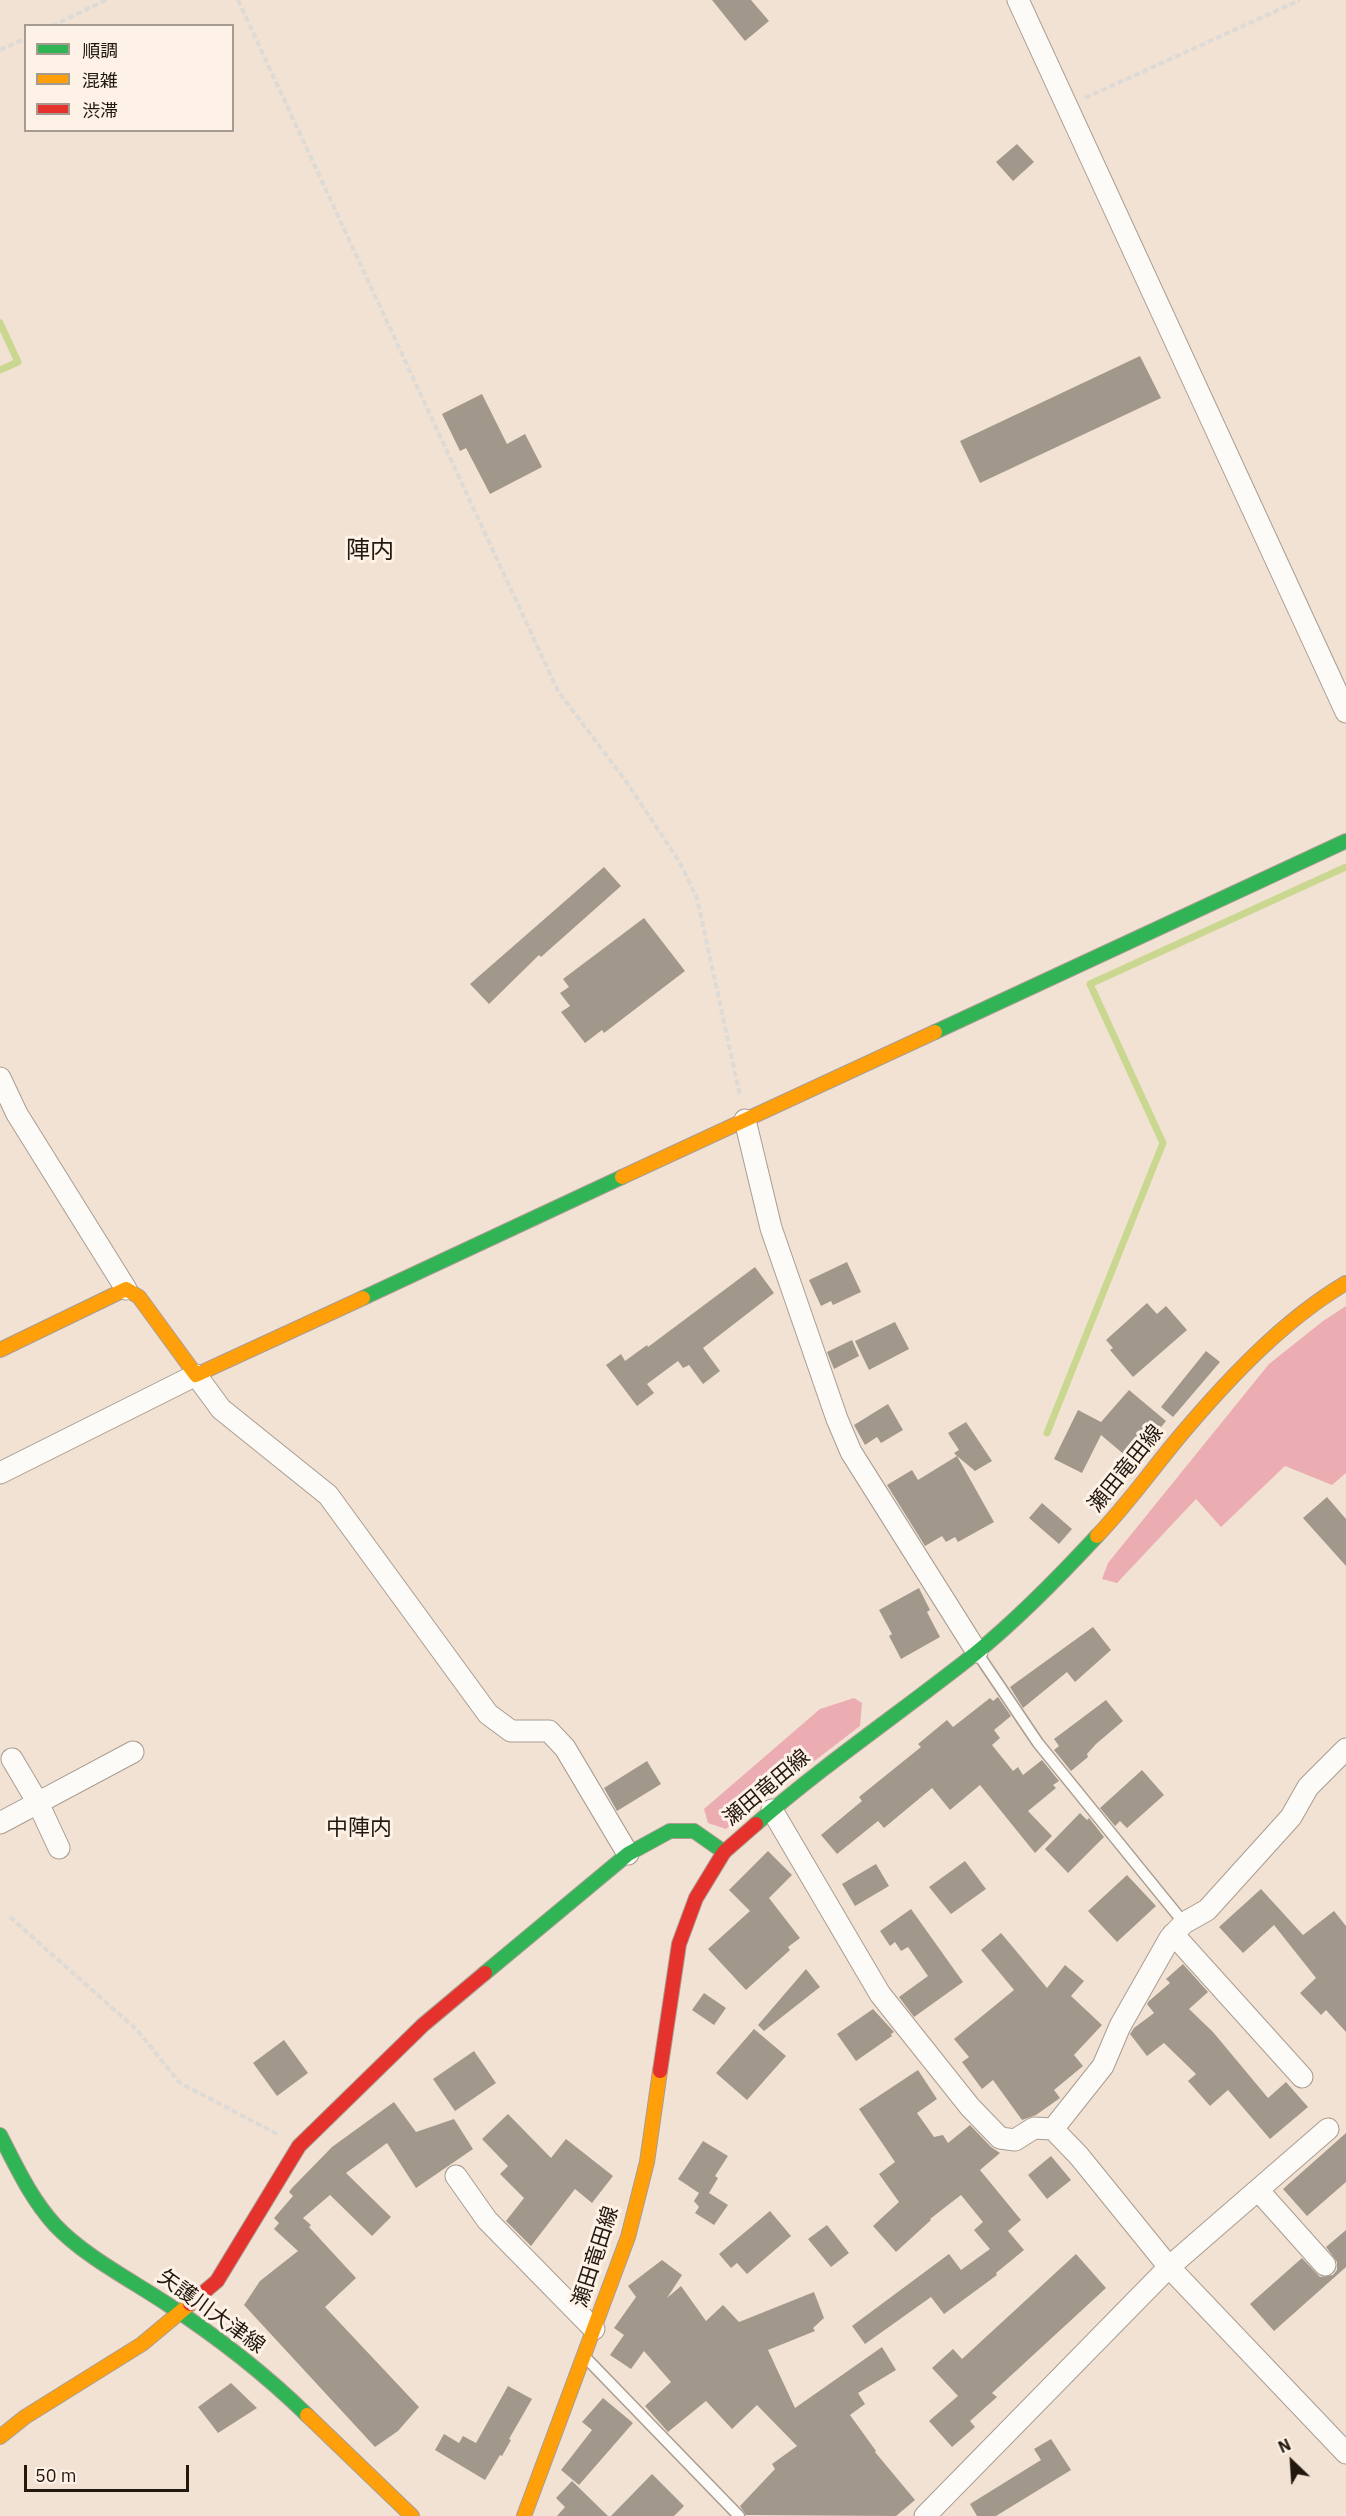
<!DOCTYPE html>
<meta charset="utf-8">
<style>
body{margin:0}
#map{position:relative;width:1346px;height:2516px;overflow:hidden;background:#f2e2d3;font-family:"IBM Plex Sans","Noto Sans JP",sans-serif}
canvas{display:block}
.legend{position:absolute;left:24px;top:24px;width:210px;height:108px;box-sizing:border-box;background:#fef2e7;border:2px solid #a69b90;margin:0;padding:8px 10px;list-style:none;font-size:18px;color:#23180e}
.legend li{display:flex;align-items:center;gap:12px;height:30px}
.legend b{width:30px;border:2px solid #a69b90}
.north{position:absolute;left:1262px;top:2432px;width:60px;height:60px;-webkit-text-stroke:4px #fef2e7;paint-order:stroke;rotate:335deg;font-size:16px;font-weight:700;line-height:24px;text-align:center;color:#23180e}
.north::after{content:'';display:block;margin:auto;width:21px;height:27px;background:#23180e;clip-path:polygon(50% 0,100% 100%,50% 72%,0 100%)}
.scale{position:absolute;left:24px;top:2465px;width:165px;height:27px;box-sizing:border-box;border:3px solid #23180e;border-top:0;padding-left:8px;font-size:18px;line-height:21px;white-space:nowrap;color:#23180e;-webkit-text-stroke:4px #fef2e7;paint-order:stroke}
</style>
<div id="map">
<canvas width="1346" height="2516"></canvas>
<ul class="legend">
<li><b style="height:8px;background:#30b455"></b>順調</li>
<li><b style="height:8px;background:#ff9f0a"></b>混雑</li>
<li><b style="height:8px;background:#e5322d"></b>渋滞</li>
</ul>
<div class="north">N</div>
<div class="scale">50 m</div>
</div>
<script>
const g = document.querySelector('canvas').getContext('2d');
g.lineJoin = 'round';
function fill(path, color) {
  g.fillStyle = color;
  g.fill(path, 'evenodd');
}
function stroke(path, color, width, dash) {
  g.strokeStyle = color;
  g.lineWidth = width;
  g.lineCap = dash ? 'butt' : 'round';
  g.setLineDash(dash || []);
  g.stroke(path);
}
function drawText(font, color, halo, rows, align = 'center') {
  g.font = font + ' "IBM Plex Sans","Noto Sans JP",sans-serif';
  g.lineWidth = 6;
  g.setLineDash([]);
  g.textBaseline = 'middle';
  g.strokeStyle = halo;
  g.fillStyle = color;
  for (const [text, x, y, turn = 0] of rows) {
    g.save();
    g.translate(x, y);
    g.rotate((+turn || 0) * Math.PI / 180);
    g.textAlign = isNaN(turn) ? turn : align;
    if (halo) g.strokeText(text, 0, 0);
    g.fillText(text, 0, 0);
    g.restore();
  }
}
fill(new Path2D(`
 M1346,1306V1473L1332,1485L1285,1466L1221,1527L1196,1499L1117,1583L1102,1579L1108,1563L1269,1364L1323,1321Z
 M854,1698L862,1703L860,1726L726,1829L708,1823L704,1809L820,1709Z`), '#ebadb2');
stroke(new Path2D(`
 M0,323L18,362L0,370
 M1047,1433L1163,1143L1090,984L1346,867`), '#cad790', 7);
fill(new Path2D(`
 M712,0H751L769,21L745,41Z
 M1017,144L1034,162L1013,181L996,162Z
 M1140,356L1161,398L980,483L960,441Z
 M482,394L507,444L525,434L542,467L490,494L466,448L460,451L442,414Z
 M604,867L621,886L541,957L539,955L489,1004L470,984Z
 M644,918L685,971L604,1033L602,1030L585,1043L561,1012L570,1006L560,993L569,987L563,979Z
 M847,1262L861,1292L833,1305L831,1301L821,1306L809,1280Z
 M755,1267L774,1293L703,1348L720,1371L703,1384L689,1365L683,1368L678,1361L647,1384L654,1393L637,1406L606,1365L621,1354L625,1361L647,1345L648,1347Z
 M1147,1303L1157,1314L1166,1306L1187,1330L1133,1377L1110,1350L1113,1348L1106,1340Z
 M895,1322L909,1349L869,1370L855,1341Z
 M852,1340L859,1356L834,1369L827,1352Z
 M1206,1351L1220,1362L1173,1417L1161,1407Z
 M1129,1390L1166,1421L1133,1462L1101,1435L1082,1473L1054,1459L1078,1410L1101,1422Z
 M888,1404L903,1430L881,1443L877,1437L865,1445L854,1425Z
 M966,1422L992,1461L975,1471L957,1456L994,1522L958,1542L955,1537L946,1542L942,1536L925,1546L887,1485L912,1470L918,1480L957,1456L954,1453L959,1450L948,1433Z
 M1327,1497L1346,1519V1566L1303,1518Z
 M1042,1503L1072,1529L1059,1544L1029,1518Z
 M919,1588L930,1610L927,1612L940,1637L901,1659L889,1636L892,1634L879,1610Z
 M1093,1627L1111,1650L1075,1682L1067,1672L1023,1708L1010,1687Z
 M998,1697L1011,1716L994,1730L1000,1738L992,1745L1013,1771L1018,1767L1023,1775L1042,1760L1059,1781L1053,1785L1056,1788L1028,1811L1052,1836L1035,1853L980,1785L950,1810L932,1788L884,1828L878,1821L837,1854L821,1835L862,1801L859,1797L921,1747L918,1744L947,1720L953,1727L990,1698L993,1701Z
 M1106,1700L1123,1721L1096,1744L1087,1754L1088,1757L1071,1771L1054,1750L1059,1746L1054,1739Z
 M647,1761L661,1784L617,1811L604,1788Z
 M1142,1770L1164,1795L1127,1828L1120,1821L1115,1826L1100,1808Z
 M1080,1813L1087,1820L1089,1818L1104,1837L1068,1873L1045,1849Z
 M768,1851L792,1875L769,1898L800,1938L788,1947L790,1950L746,1990L708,1949L750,1911L729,1890Z
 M965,1861L986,1889L951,1914L929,1887Z
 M876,1864L889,1886L855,1906L842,1884Z
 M1127,1875L1156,1906L1117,1942L1088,1911Z
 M1261,1889L1303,1935L1334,1911L1346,1926V2032L1326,2010L1321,2015L1300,1993L1316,1978L1274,1925L1243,1953L1219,1927Z
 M911,1909L963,1982L914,2017L899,1997L928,1976L908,1947L901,1951L895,1942L890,1946L880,1931Z
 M1001,1933L1047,1988L1065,1965L1084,1981L1071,1996L1102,2025L1074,2055L1083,2066L1054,2090L1060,2098L1036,2115L1022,2120L993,2080L982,2089L962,2062L969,2057L954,2039L1014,1990L981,1950Z
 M1183,1964L1208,1992L1189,2009L1213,2032L1268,2098L1286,2082L1308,2107L1270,2139L1228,2090L1210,2106L1188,2081L1196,2074L1164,2043L1147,2056L1130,2034L1134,2028L1154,2013L1147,2004L1149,2001L1170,1983L1166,1979Z
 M806,1969L820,1987L764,2031L758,2025Z
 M704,1993L726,2008L714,2025L692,2010Z
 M873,2009L894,2032L891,2034L892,2036L856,2061L837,2034Z
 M754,2029L786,2056L747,2100L716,2073Z
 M284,2040L308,2073L277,2096L253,2063Z
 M474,2051L496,2083L455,2111L433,2079Z
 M918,2070L937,2099L917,2113L934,2137L943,2135L948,2143L970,2125L991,2147L1000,2153L980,2170L1021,2220L1008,2231L1024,2250L996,2273L997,2275L944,2314L931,2297L865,2344L852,2326L949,2254L961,2270L990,2249L974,2230L983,2222L961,2195L930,2219L931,2220L896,2252L873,2226L899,2202L879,2174L895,2162L859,2109Z
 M394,2102L416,2132L454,2119L473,2149L416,2188L387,2143L346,2173L391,2217L372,2236L330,2195L303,2218L311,2225L309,2227L356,2278L325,2307L419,2407L398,2431L375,2447L244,2305L260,2281L298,2251L274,2229L279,2223L274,2218L293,2196L289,2192L292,2188L332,2147Z
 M508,2114L551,2158L566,2139L613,2176L592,2203L575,2189L531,2246L506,2221L524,2198L500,2174L508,2166L482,2139Z
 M1346,2133V2182L1307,2216L1283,2189Z
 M703,2141L728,2156L715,2176L718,2178L709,2193L728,2205L714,2225L695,2213L699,2207L694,2201L699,2193L678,2179Z
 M1051,2156L1071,2180L1047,2199L1028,2175Z
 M770,2211L791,2236L747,2274L737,2263L731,2268L719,2254Z
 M827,2225L849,2253L831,2267L808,2239Z
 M1346,2230V2267L1274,2331L1250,2304L1302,2258L1320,2277L1333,2275L1337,2270V2262L1326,2247Z
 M1076,2254L1106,2288L992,2393L997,2397L970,2421L975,2427L952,2447L929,2421L958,2396L932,2368L953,2349L962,2359Z
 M662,2260L682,2275L667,2298L681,2286L706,2321L723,2305L739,2322L814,2292L824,2318L813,2328L815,2331L768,2350L795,2408L882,2347L896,2370L858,2393L865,2404L850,2415L876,2451L875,2452L915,2500L896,2516L746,2515L740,2506L775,2469L772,2464L797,2446L757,2405L732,2429L706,2401L668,2432L645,2406L671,2382L644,2351L631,2369L610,2355L624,2335L614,2328L636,2297L628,2286Z
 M231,2383L257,2408L218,2433L198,2407Z
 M508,2386L532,2399L509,2439L511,2440L502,2456L500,2455L485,2480L435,2450L444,2434L459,2443L463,2436L476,2443Z
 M603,2398L633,2423L579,2485L561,2470L592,2430L582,2422Z
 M1051,2439L1071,2470L996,2516H977L970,2504L1041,2460L1034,2449Z
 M652,2474L684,2506L674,2516H611Z
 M572,2481L608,2516H557L565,2507L556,2498Z`), '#a1988b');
const lane = new Path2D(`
 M978,1654L1038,1743L1184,1923
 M585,2357L739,2516`);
const street = new Path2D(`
 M1018,0L1346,712
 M0,1078L17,1114L126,1289
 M745,1120L771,1228L837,1419L851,1452L977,1652
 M0,1473L196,1375L221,1409L328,1495L488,1714L511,1731H549L565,1748L628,1854
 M12,1759L38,1803L59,1848
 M772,1810L880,1994L970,2107L1000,2138L1015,2140L1034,2128L1053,2129L1079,2156L1169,2267L1346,2453
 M0,1823L133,1752
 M1173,1934L1302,2077
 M1053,2129L1103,2066L1120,2026L1170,1938L1184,1923L1207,1910L1291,1817L1308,1787L1346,1749
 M456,2176L487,2220L594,2329
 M1258,2190L1325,2265
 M925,2516L1169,2267L1328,2129`);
const fast = new Path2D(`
 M935,1032L1346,841
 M363,1298L622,1177
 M756,1824C826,1763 903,1711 976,1653C1019,1618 1059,1577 1097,1536
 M485,1973L628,1854L670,1831H694L724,1852
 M0,2135C16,2166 31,2199 55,2225C84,2256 131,2280 167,2304C216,2336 265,2374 307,2415`);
const slow = new Path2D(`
 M622,1177L935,1032
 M0,1350L126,1289L139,1297L196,1375L363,1298
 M1097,1536C1129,1503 1155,1465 1185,1430C1231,1376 1285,1319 1346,1283
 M307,2415L412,2516
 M0,2437L25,2417L142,2344L190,2304
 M524,2516L628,2237L647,2162L660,2071`);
const jam = new Path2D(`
 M660,2071L679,1944L696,1898L724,1852L756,1824
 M190,2304L217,2281L299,2146L423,2025L485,1973`);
stroke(lane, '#a99d91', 13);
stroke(street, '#a99d91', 23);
stroke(fast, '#a99d91', 16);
stroke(slow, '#a99d91', 16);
stroke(jam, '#a99d91', 16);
stroke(new Path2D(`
 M238,0L558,691L625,780L679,861L697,898L740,1096
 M52,26L106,0
 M0,50L26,38
 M1085,98L1300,0
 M10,1917L137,2030L180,2083L279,2135`), '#dedad5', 4, [6, 3]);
stroke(lane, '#fdfbf8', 10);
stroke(street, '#fdfbf8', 21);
stroke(fast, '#30b455', 14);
stroke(slow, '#ff9f0a', 14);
stroke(jam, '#e5322d', 14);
drawText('21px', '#23180e', '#fef2e7', [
 ["瀬田竜田線",1126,1469,-51],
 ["瀬田竜田線",767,1788,-40],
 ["瀬田竜田線",596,2257,-72],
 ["矢護川大津線",211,2312,36]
]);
drawText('22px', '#23180e', '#fef2e7', [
 ["中陣内",359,1829]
]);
drawText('24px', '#23180e', '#fef2e7', [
 ["陣内",370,551]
]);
</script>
